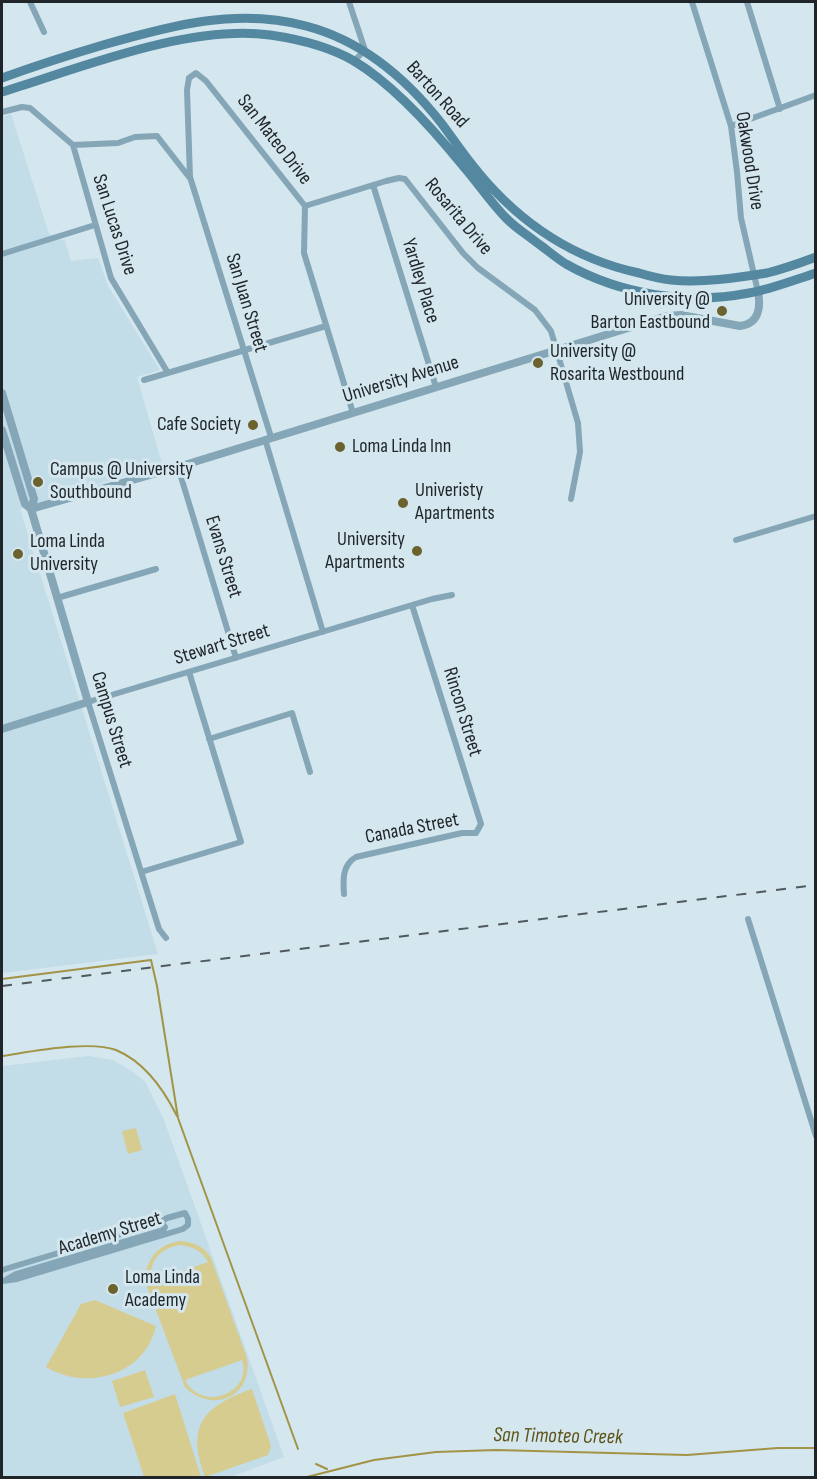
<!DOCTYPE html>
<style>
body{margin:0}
#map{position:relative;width:817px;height:1479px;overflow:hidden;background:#d4e6ee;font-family:"Sofia Sans Condensed",sans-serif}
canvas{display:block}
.frame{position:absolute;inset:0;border:3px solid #1f2528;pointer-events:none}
</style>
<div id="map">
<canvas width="817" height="1479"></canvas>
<div class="frame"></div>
</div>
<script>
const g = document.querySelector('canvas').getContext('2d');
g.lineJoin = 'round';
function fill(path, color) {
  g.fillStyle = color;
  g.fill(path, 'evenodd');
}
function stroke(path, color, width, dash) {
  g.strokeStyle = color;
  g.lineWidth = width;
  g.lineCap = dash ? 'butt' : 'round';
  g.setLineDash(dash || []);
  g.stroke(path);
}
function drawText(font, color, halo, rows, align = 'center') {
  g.font = font + ' "Sofia Sans Condensed",sans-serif';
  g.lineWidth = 6;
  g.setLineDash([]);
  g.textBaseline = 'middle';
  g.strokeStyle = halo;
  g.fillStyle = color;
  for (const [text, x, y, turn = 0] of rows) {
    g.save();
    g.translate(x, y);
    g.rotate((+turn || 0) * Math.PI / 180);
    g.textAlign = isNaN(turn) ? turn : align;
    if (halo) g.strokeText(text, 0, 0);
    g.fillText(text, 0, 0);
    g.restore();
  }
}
fill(new Path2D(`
 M11,114L49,234L65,241L71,261L98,258L108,286L160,370L137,377L162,464L20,509L158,954L2,973V117Z
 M89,1056L113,1060L132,1071L146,1083L164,1120L284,1457L230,1477H2V1066Z`), '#c2dce8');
fill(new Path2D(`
 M136,1128L142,1150L128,1154L122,1131Z
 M180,1241C193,1242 204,1246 211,1258L247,1358C253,1397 212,1414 185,1387L145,1281C146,1259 158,1244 180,1241ZM180,1245C192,1247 202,1250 208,1262L151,1282C148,1262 160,1248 180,1245ZM242,1360C253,1393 202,1413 185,1380Z
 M95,1300L156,1326C145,1376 86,1391 46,1367L81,1304Z
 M145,1370L154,1397L120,1407L112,1381Z
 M252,1389L271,1446L268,1455L205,1477C186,1426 203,1406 252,1389Z
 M175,1394L201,1477H144L123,1413Z`), '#d7cc8f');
stroke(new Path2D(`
 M2,979L151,960L157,986L178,1118L298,1449
 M2,1056C30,1052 89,1040 116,1050C145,1062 164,1090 177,1116
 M316,1464L327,1469
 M303,1478L374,1460L436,1452L496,1450L687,1455L778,1448H816`), '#a29446', 2);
stroke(new Path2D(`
 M30,2L44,32
 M349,2L365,50L354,61
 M692,2L731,126L737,172L741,218L758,292
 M747,2L780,109
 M2,112L22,107L30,108L73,145L118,143L135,137L157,136L189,177
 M731,126L816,95
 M73,145L111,278L168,373
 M373,185L436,387
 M305,206L386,181L399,178L405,179L463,253L478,268L535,310L551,331L578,423L580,452L571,499
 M2,254L95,225
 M144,380L326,326
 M271,437L190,177L187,90L189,78L196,73L206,81L305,206L304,253L353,413
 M265,439L323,632
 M178,467L236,658
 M736,540L816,516
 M57,598L156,569
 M209,739L292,713L310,772
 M141,872L241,842L189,672
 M344,894C343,880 342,865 356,857L462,833H476L481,824L412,605
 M748,919L816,1136
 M166,938L159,929L88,702L432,599L452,595
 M2,1270L161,1222L167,1218L185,1213L188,1219V1225L183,1229L17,1279L2,1281
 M7,1279L16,1274L163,1230L165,1227L161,1222`), '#84a6b7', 6);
stroke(new Path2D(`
 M2,393L34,499L31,509
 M2,430L25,504L31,509L88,702L2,729
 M31,509L178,467L667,316L681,315L740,326C759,324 761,307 758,292`), '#84a6b7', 8);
stroke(new Path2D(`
 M2,78C35,66 69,55 103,45C169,26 238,7 306,26C363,41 407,79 442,124C454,140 465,157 478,172C520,223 574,259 639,273C649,276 660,279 671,280C702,283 736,278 767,273C783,269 800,263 816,257
 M2,92C80,68 188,24 270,35C298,39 330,47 354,61C394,85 434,130 463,166C478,183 491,203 507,219C516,228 527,235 536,242C546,249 556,258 566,264C621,295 688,305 749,293C772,289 794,280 816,273`), '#5388a0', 9);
stroke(new Path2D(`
 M2,986L816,885`), '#50595d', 2, [10, 10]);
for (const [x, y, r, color] of [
 [722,311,6,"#6b622e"],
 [538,363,6,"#6b622e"],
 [253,425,6,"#6b622e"],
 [340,447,6,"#6b622e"],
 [38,482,6,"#6b622e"],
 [403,503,6,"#6b622e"],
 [417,551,6,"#6b622e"],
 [18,554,6,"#6b622e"],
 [113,1289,6,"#6b622e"]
]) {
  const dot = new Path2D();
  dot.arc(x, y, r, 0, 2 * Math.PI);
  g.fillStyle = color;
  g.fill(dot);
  stroke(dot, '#d4e6ee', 2);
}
drawText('20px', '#1f2528', '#d4e6ee', [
 ["Barton Road",437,95,48],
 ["San Mateo Drive",274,140,52],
 ["Oakwood Drive",749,161,81],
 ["Rosarita Drive",458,217,50],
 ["San Lucas Drive",114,225,72],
 ["Yardley Place",420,281,73],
 ["San Juan Street",246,303,73],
 ["University Avenue",401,380,-17],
 ["Evans Street",223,557,73],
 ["Stewart Street",222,645,-17],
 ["Rincon Street",462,712,73],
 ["Campus Street",111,720,73],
 ["Canada Street",412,829,-11],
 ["Academy Street",110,1234,-17]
]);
drawText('20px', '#1f2528', '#d4e6ee', [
 ["University @",710,300,"right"],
 ["Barton Eastbound",710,323,"right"],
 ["University @",550,352],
 ["Rosarita Westbound",550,375],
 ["Cafe Society",241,425,"right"],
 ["Loma Linda Inn",352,447],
 ["Campus @ University",50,470],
 ["Southbound",50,493],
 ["Univeristy",415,491],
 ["Apartments",415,514],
 ["University",405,540,"right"],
 ["Apartments",405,563,"right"],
 ["Loma Linda",30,542],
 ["University",30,565],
 ["Loma Linda",125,1278],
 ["Academy",125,1301]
], 'left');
drawText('italic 21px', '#5f551a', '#d4e6ee', [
 ["San Timoteo Creek",558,1437,1]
]);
</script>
